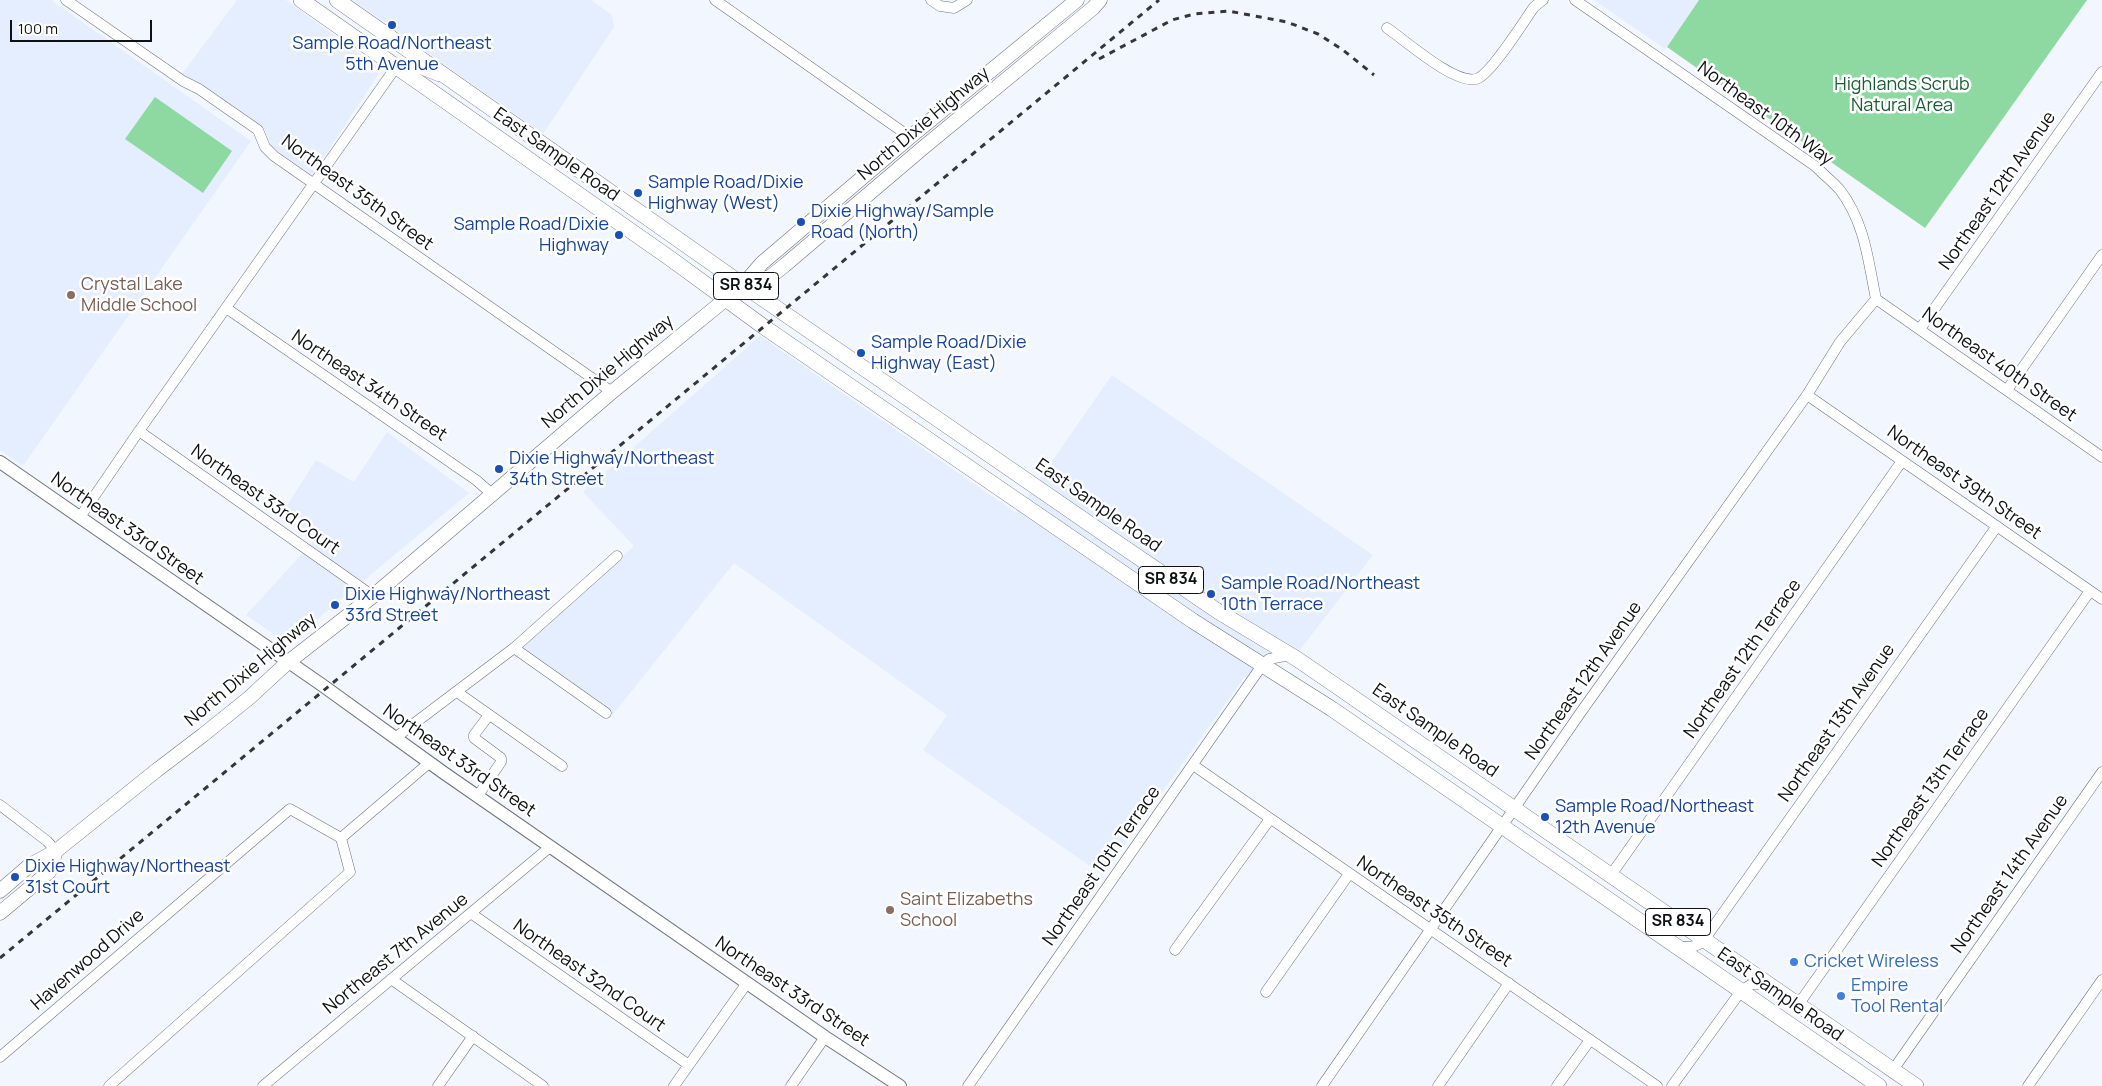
<!DOCTYPE html>
<style>
body{margin:0}
#map{position:relative;width:2102px;height:1086px;overflow:hidden;background:#f2f6fe;font-family:Manrope,sans-serif}
canvas{display:block}
.scale{position:absolute;left:10px;top:20px;width:142px;height:22px;box-sizing:border-box;border:2px solid #0e1013;border-top:0;padding-left:6px;font-size:15px;line-height:18px;white-space:nowrap;color:#0e1013;-webkit-text-stroke:4px #fff;paint-order:stroke}
</style>
<div id="map">
<canvas width="2102" height="1086"></canvas>
<div class="scale">100 m</div>
</div>
<script>
const g = document.querySelector('canvas').getContext('2d');
g.lineJoin = 'round';
function fill(path, color) {
  g.fillStyle = color;
  g.fill(path, 'evenodd');
}
function stroke(path, color, width, dash) {
  g.strokeStyle = color;
  g.lineWidth = width;
  g.lineCap = dash ? 'butt' : 'round';
  g.setLineDash(dash || []);
  g.stroke(path);
}
function drawText(font, color, halo, rows, align = 'center') {
  g.font = font + ' Manrope,sans-serif';
  g.lineWidth = 5;
  g.setLineDash([]);
  g.textBaseline = 'middle';
  g.strokeStyle = halo;
  g.fillStyle = color;
  for (const [text, x, y, turn = 0] of rows) {
    g.save();
    g.translate(x, y);
    g.rotate((+turn || 0) * Math.PI / 180);
    g.textAlign = isNaN(turn) ? turn : align;
    if (halo) g.strokeText(text, 0, 0);
    g.fillText(text, 0, 0);
    g.restore();
  }
}
fill(new Path2D(`
 M0,0H51L251,141L23,466L0,450Z
 M237,0H286L381,70L312,175L272,147L264,128L203,86L182,74Z
 M353,0H591L612,15L614,27L543,134Z
 M1594,0H1699L1665,49Z
 M760,336L1016,513L1112,375L1373,555L1299,651L1245,676L1103,875L923,750L947,715L734,563L610,718L521,647L634,546L583,492Z
 M387,432L469,493L291,641L285,642L246,615L313,542L281,515L316,460L354,482Z`), '#e4eefe');
fill(new Path2D(`
 M1699,0H2087L1925,228L1667,47Z
 M155,97L232,151L203,193L125,139Z`), '#8dd9a1');
const minor = new Path2D(`
 M66,0L183,81L199,89L258,130L265,147L274,156L612,392
 M715,0L910,137
 M931,0L940,6L954,8L967,0
 M1575,0L1815,166C1823,174 1833,182 1840,190C1865,223 1868,260 1876,299
 M1387,28C1406,41 1454,84 1476,79C1490,76 1524,21 1534,7L1543,0
 M1876,299L2102,457
 M226,308L476,480L492,494
 M1920,329L2102,72
 M2007,390L2102,255
 M1807,395L2102,599
 M139,431L373,596
 M80,517L139,431L396,67H415L438,76
 M514,648L606,713
 M457,692L562,766
 M395,738L514,648L617,556
 M1193,765L1657,1086
 M477,797L501,762V758L474,738V735L489,715
 M0,805L47,841L56,851
 M341,838L429,763
 M1611,875L1902,461
 M472,914L689,1065
 M1677,947C1688,947 1697,948 1704,940L1997,526
 M1175,950L1270,819
 M391,979L543,1086
 M1266,992L1349,874
 M1798,1005L2090,591
 M0,1057L290,809L341,838L350,872L109,1086
 M1893,1070L2102,772
 M263,1086L550,847
 M438,1086L473,1036
 M674,1086L747,983
 M791,1086L825,1037
 M968,1086L1263,664L1269,659L1290,655
 M1322,1086L1581,712L1807,395L1840,342L1876,299
 M1438,1086L1509,983
 M1557,1086L1590,1040
 M1672,1086L1741,991L1752,984H1768
 M2028,1086L2102,980`);
const tertiary = new Path2D(`
 M0,462L322,685L444,773L825,1037L900,1086`);
const secondary = new Path2D(`
 M743,285L770,277L785,265L924,147L1093,8L1100,0
 M0,891L30,865L56,851L157,770L203,735L249,698L287,663L373,596L612,392L743,285L762,263L910,137L1077,0
 M0,913L49,872L56,851`);
const primary = new Path2D(`
 M301,0L671,259L764,327L1193,621L1332,709L1879,1086
 M337,0L743,285L1113,540L1219,612L1297,659L1348,694L1916,1086`);
stroke(minor, '#6e737b', 11);
stroke(tertiary, '#6e737b', 14);
stroke(secondary, '#6e737b', 15);
stroke(primary, '#6e737b', 16);
stroke(minor, '#fff', 10);
stroke(tertiary, '#fff', 12);
stroke(secondary, '#fff', 14);
stroke(primary, '#fff', 15);
stroke(new Path2D(`
 M1099,59L1172,20L1194,14L1228,11L1287,22L1318,34L1343,50L1374,75
 M0,958L1159,0`), '#34363a', 3, [6, 6]);
for (const [x, y, r, color] of [
 [392,25,5,"#1a4fb4"],
 [638,193,5,"#1a4fb4"],
 [801,222,5,"#1a4fb4"],
 [619,235,5,"#1a4fb4"],
 [71,295,5,"#8d6e63"],
 [861,353,5,"#1a4fb4"],
 [499,469,5,"#1a4fb4"],
 [1211,594,5,"#1a4fb4"],
 [335,605,5,"#1a4fb4"],
 [1545,817,5,"#1a4fb4"],
 [15,877,5,"#1a4fb4"],
 [890,910,5,"#8d6e63"],
 [1794,962,5,"#3f7fe0"],
 [1841,996,5,"#3f7fe0"]
]) {
  const dot = new Path2D();
  dot.arc(x, y, r, 0, 2 * Math.PI);
  g.fillStyle = color;
  g.fill(dot);
  stroke(dot, '#fff', 2);
}
for (const [x, y, w] of [
 [746,286,65],
 [1171,580,65],
 [1678,922,65]
]) {
  const box = new Path2D();
  box.roundRect(x - w / 2, y - 13.5, w, 27, 4);
  g.fillStyle = '#fff';
  g.fill(box);
  stroke(box, '#0e1013', 1);
}
drawText('bold 16px', '#0e1013', null, [
 ["SR 834",746,286],
 ["SR 834",1171,580],
 ["SR 834",1678,922]
]);
drawText('18px', '#164399', '#fff', [
 ["Sample Road/Northeast",392,44,"center"],
 ["5th Avenue",392,65,"center"],
 ["Sample Road/Dixie",648,183],
 ["Highway (West)",648,204],
 ["Dixie Highway/Sample",811,212],
 ["Road (North)",811,233],
 ["Sample Road/Dixie",609,225,"right"],
 ["Highway",609,246,"right"],
 ["Sample Road/Dixie",871,343],
 ["Highway (East)",871,364],
 ["Dixie Highway/Northeast",509,459],
 ["34th Street",509,480],
 ["Sample Road/Northeast",1221,584],
 ["10th Terrace",1221,605],
 ["Dixie Highway/Northeast",345,595],
 ["33rd Street",345,616],
 ["Sample Road/Northeast",1555,807],
 ["12th Avenue",1555,828],
 ["Dixie Highway/Northeast",25,867],
 ["31st Court",25,888]
], 'left');
drawText('18px', '#1b5d33', '#fff', [
 ["Highlands Scrub",1902,85],
 ["Natural Area",1902,106]
]);
drawText('18px', '#0e1013', '#fff', [
 ["Northeast 10th Way",1765,114,36],
 ["North Dixie Highway",924,124,-40],
 ["East Sample Road",556,155,35],
 ["Northeast 12th Avenue",1998,191,-55],
 ["Northeast 35th Street",357,193,36],
 ["Northeast 40th Street",1999,365,35],
 ["North Dixie Highway",608,372,-40],
 ["Northeast 34th Street",369,386,34],
 ["Northeast 39th Street",1964,483,35],
 ["Northeast 33rd Court",265,500,35],
 ["East Sample Road",1098,506,35],
 ["Northeast 33rd Street",127,529,35],
 ["Northeast 12th Terrace",1743,659,-55],
 ["North Dixie Highway",251,670,-40],
 ["Northeast 12th Avenue",1584,681,-55],
 ["Northeast 13th Avenue",1837,723,-55],
 ["East Sample Road",1435,731,35],
 ["Northeast 33rd Street",459,761,35],
 ["Northeast 13th Terrace",1931,788,-55],
 ["Northeast 10th Terrace",1102,866,-55],
 ["Northeast 14th Avenue",2010,874,-55],
 ["Northeast 35th Street",1434,912,34],
 ["Northeast 7th Avenue",396,954,-39],
 ["Havenwood Drive",88,960,-41],
 ["Northeast 32nd Court",589,976,35],
 ["Northeast 33rd Street",792,992,34],
 ["East Sample Road",1780,995,35]
]);
drawText('18px', '#785e54', '#fff', [
 ["Crystal Lake",81,285],
 ["Middle School",81,306],
 ["Saint Elizabeths",900,900],
 ["School",900,921]
], 'left');
drawText('18px', '#366cbe', '#fff', [
 ["Cricket Wireless",1804,962],
 ["Empire",1851,986],
 ["Tool Rental",1851,1007]
], 'left');
</script>
